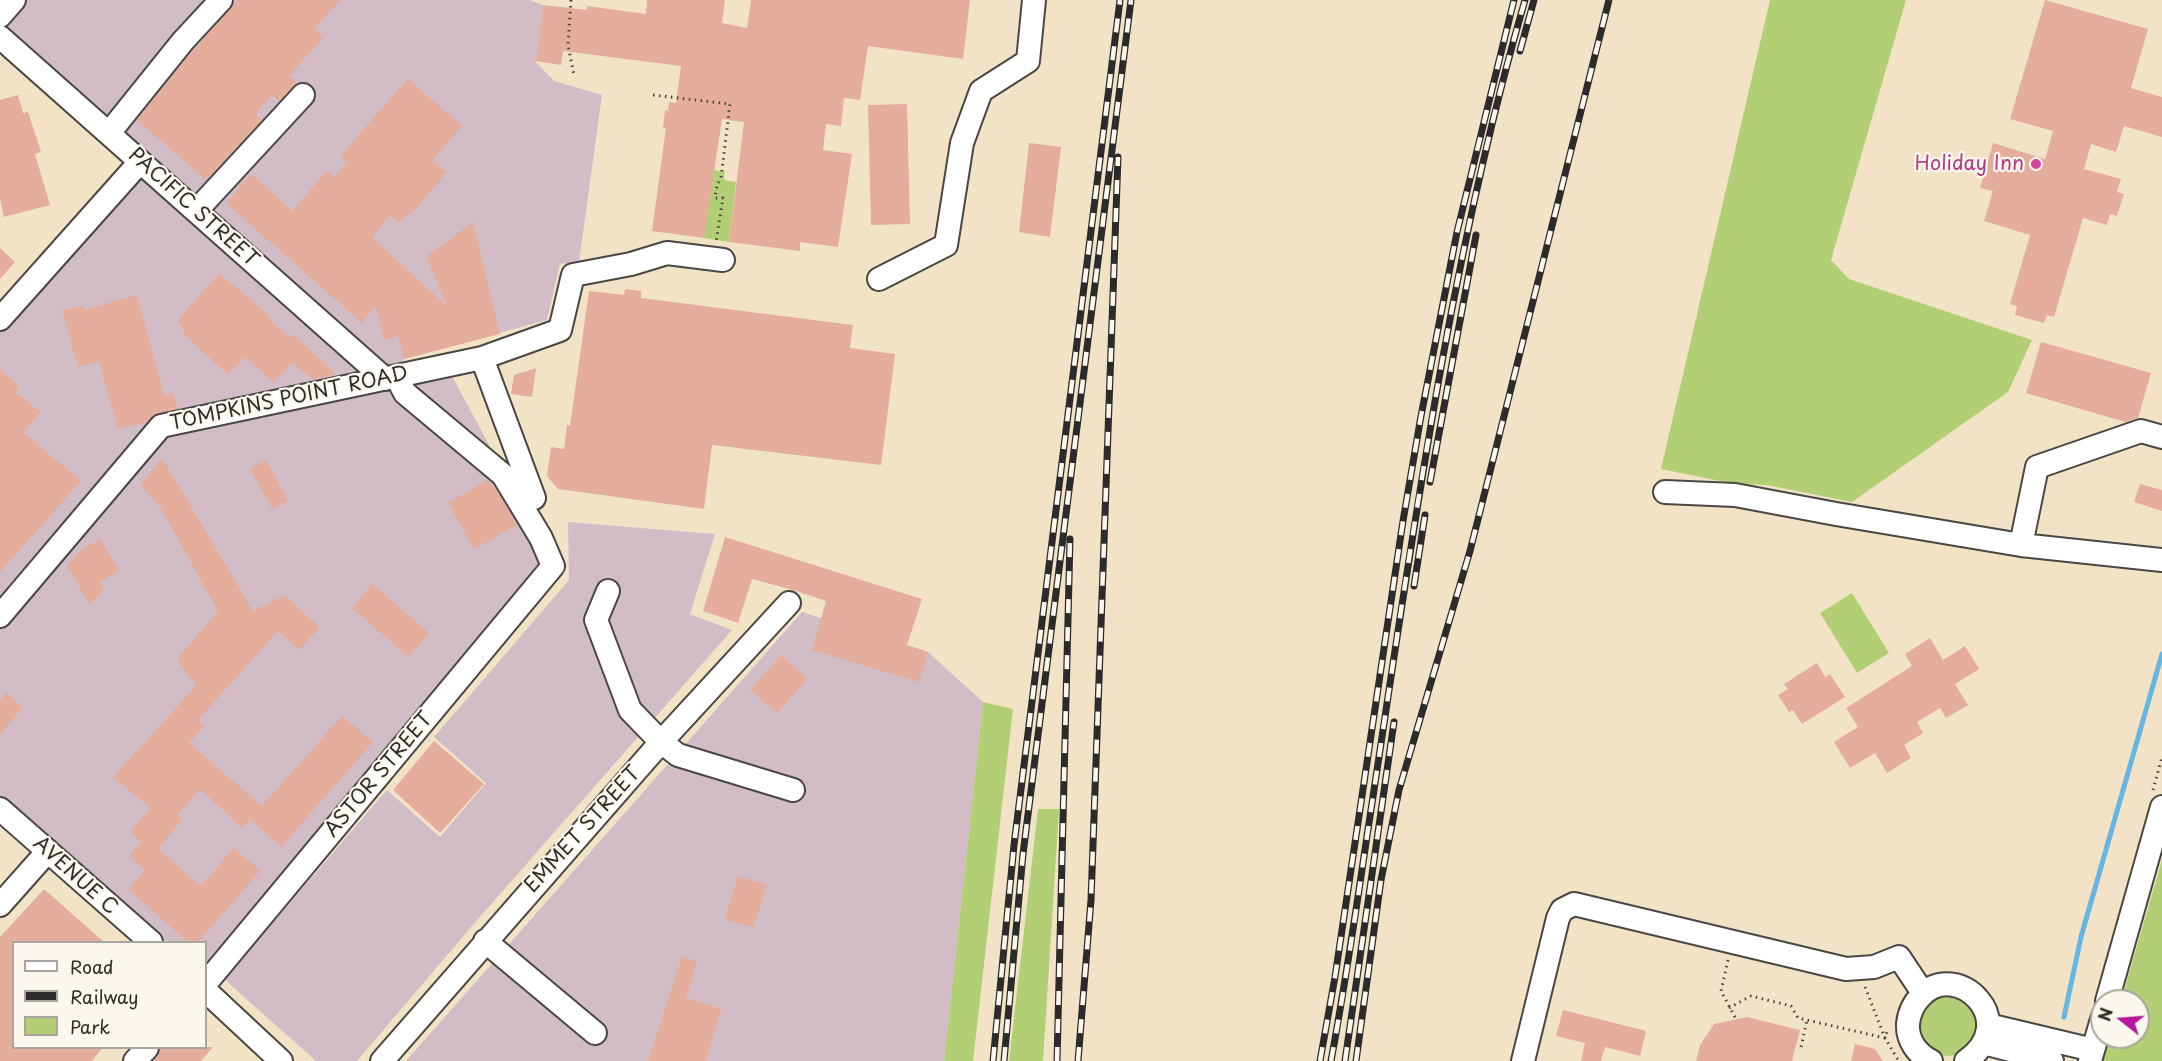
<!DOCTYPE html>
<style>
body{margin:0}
#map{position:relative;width:2162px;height:1061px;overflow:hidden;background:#f2e3c7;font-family:"Playpen Sans",sans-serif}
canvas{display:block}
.legend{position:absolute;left:12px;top:941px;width:195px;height:108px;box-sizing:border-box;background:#fbf7ec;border:2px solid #a8a59f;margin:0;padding:8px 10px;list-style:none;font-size:18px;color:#2b2b2b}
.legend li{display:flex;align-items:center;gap:12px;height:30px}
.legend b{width:30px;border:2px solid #a8a59f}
.north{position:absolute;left:2090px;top:989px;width:60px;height:60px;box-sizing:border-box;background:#fbf7ec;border:2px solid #a8a59f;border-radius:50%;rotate:287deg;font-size:16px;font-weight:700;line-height:24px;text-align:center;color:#2b2b2b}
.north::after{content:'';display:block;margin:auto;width:21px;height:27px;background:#b5179e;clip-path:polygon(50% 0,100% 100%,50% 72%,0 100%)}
</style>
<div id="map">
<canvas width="2162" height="1061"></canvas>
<ul class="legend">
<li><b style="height:8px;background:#fff"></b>Road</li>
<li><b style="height:8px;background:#2b2b2b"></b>Railway</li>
<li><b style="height:16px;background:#b2cf75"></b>Park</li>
</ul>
<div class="north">N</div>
</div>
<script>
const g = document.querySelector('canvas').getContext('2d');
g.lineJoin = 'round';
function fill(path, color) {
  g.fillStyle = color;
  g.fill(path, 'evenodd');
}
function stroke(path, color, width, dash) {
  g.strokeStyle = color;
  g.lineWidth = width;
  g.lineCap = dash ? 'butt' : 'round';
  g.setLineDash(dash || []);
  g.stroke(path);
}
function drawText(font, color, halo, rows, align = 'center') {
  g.font = font + ' "Playpen Sans",sans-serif';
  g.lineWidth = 4.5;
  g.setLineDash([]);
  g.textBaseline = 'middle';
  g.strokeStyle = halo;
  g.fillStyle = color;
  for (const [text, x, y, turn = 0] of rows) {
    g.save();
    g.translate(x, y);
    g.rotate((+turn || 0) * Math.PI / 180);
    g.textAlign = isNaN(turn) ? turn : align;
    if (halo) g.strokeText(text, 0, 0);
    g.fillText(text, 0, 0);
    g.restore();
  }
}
fill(new Path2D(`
 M15,0H530L543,5L536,62L554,81L602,95L579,262L560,264L547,320L404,359L386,378H453L556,569L206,983V942H151L0,809V319L140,162L0,37V16Z
 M568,522L715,534L690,614L732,630L472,926L357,1061H316L224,979L387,790L440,837L486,783L434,737L569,580Z
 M802,612L928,652L983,702L944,1061H406Z`), '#d2bdc6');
fill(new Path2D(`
 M1770,0H1906L1831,260L1849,279L2032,340L2008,392L1852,502L1767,485L1735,484L1661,469Z
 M714,170L725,172L724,180L736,182L729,242L704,238Z
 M1852,593L1889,653L1857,673L1820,613Z
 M983,702L1013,709L973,1061H944Z
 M1038,809H1059L1043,1061H1009Z
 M2162,860V1061H2103L2110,1037H2138V1001H2121Z
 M1917 1026a30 30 0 1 1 60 0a30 30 0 1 1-60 0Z`), '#b2cf75');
stroke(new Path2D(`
 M2064,1017L2081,937L2162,654`), '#66b6e1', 5);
fill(new Path2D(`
 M238,0H340L314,29L323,38L289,76L297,83L279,101L272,95L255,114L262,120L206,180L137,120L185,60Z
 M647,0H725L722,23L747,28L751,0H970L963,59L868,46L860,100L844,98L841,126L826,124L823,150L852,154L838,247L800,242V251L729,242L744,122L722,119L704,238L652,231L666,128H663L665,110L668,111L669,102L676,103L681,66L563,51L561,65L536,61L543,5L587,10V6L646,14Z
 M2045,0L2148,29L2131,88L2162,97V137L2124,126L2116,152L2091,144L2084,169L2121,179L2117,192L2124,194L2117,216L2110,214L2107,225L2083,218L2054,317L2047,315L2044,323L2015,315L2017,306L2010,304L2030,235L1984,221L1993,191L1980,188L1993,143L2045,159L2053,131L2010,119Z
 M408,79L462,126L432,160L447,172L410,215L408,213L399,223L390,215L372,238L448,307L426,257L473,222L500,334L404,359L398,336L384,340L376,306L362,323L226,203L251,174L292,211L327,171L334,177L347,162L340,156Z
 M18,95L23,113L28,112L41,152L35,154L50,205L4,217L0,199V100Z
 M907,104L910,224L871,225L868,105Z
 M1029,143L1061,147L1050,237L1019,232Z
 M0,248L15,262L0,279Z
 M219,273L271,317L269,320L289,337L292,334L336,374L313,380L293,363L273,382L245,357L228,375L186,336L178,320Z
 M625,289L641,291V298L853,325L850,348L895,354L881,465L712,445L704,509L558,489L547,476L551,447L564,449L567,425L570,426L589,291L624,295Z
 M137,295L164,395L173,393L178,409L158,413L147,422L118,429L99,362L78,367L62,311L83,305L84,310Z
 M2041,342L2151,373L2138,418L2125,422L2026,393Z
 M536,368L532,397L511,394L514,375Z
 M0,370L20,387L15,392L41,412L23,432L81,481L0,572Z
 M162,458L253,611L284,595L320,627L299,650L278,631L198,720L204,727L189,743L262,806L342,716L373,742L281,847L250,819L242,828L200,789L177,815L182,820L158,849L201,886L234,848L260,871L198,942H188L128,889L145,871L129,856L141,842L130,832L150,808L113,777L196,686L177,659L218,611L160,507L140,485Z
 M266,460L288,501L272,509L250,469Z
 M487,480L496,489L517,525L474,549L448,503Z
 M2140,484L2162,490V511L2134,502Z
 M725,537L922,599L907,645L928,652L919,682L812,650L826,601L793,590L752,579L738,623L703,611Z
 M100,539L119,571L100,582L104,589L90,605L67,566L81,550Z
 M372,584L429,633L409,657L352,608Z
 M1930,638L1943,660L1965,646L1979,669L1955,684L1968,705L1946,718L1940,708L1917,722L1923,733L1904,745L1911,758L1887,773L1875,753L1850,768L1834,742L1858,727L1846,708L1912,666L1905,654Z
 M781,655L807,679L777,713L750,690Z
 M1817,663L1825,677L1830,674L1845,697L1802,724L1793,710L1789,712L1778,695L1788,689L1784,684Z
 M6,693L23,707L0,735V700Z
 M434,741L484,784L440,833L393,790Z
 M738,876L767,885L753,928L725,919Z
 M44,889L104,942H14V1047H103L92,1061H0V937Z
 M682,956L697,961L686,998L721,1009L706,1061H648Z
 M1563,1010L1646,1031L1640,1056L1605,1047L1601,1061H1581L1585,1043L1556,1036Z
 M1747,1017L1800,1030L1792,1061H1696L1700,1045L1714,1024Z
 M1855,1044L1875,1049L1883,1061H1851Z
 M162,1047H213L201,1061H153Z`), '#e5ad9c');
const minor = new Path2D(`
 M0,16L14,0
 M0,37L385,379
 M109,133L183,41L221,0
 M196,211L303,95
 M879,279L946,245L962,143L981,91L1028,61L1034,0
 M0,319L140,162
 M482,358L534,498
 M1665,492L1735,495L1836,514L2021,545L2162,560
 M2021,545L2037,467L2141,431L2162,437
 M608,591L596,620L630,710L661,742L678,755L793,790
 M0,616L161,426L482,358L560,330L573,275L631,264L667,253L723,260
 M0,809L151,942
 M0,905L48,851
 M485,941L595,1033
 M206,983L553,566L541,538L503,475L405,393L396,376
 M206,991L281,1061
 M2107,1001L2162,807
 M1988,1025L2093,1050
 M1984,1043L2052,1061
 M135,1061L147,1048
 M382,1061L661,742L789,603
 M1523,1061L1558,918L1562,910L1574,904L1846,969L1874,967L1899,957L1923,993
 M1931,1061C1917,1054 1907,1040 1908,1024C1909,1013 1913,1004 1921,996C1956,958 2023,1021 1966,1061
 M2090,1061L2102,1019`);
stroke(minor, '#494742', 26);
stroke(new Path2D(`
 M571,0L568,45L574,75
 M653,95L730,104L721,178L717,185L715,198H723L716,242
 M2153,790L2162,757
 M1728,960L1721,991L1736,1019
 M1865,987L1885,1038L1898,1060
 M1729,1008L1751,996L1791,1006L1798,1018L1885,1038L1888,1029
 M1801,1047L1807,1020`), '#494742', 3, [1.5, 4.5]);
stroke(minor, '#fff', 22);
const rail = new Path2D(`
 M1520,51L1534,0
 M1430,482L1476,235
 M1414,586L1425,515
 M993,1061L1014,845L1120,0
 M1004,1061L1023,854L1131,0
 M1057,1061L1070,539
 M1078,1061L1091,900L1118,157
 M1320,1061L1335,977L1403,521L1421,416L1457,232L1514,0
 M1331,1061C1345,986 1356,911 1367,836C1410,556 1446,273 1525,0
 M1345,1061L1394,722
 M1356,1061L1381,880L1399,790L1470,551L1609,0`);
stroke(rail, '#2b2b2b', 7);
stroke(rail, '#fbf7ec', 4.5, [14]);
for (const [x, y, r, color] of [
 [2036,164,6,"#d1479c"]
]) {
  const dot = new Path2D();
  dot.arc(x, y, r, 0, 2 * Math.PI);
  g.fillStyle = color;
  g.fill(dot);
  stroke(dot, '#fbf7ec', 2);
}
drawText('20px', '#b23c85', '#fbf7ec', [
 ["Holiday Inn",2024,164]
], 'right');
drawText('20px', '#2b2b2b', '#fbf7ec', [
 ["PACIFIC STREET",193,208,42],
 ["TOMPKINS POINT ROAD",289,399,-12],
 ["ASTOR STREET",379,775,-50],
 ["EMMET STREET",583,830,-48],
 ["AVENUE C",75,876,42]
]);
</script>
